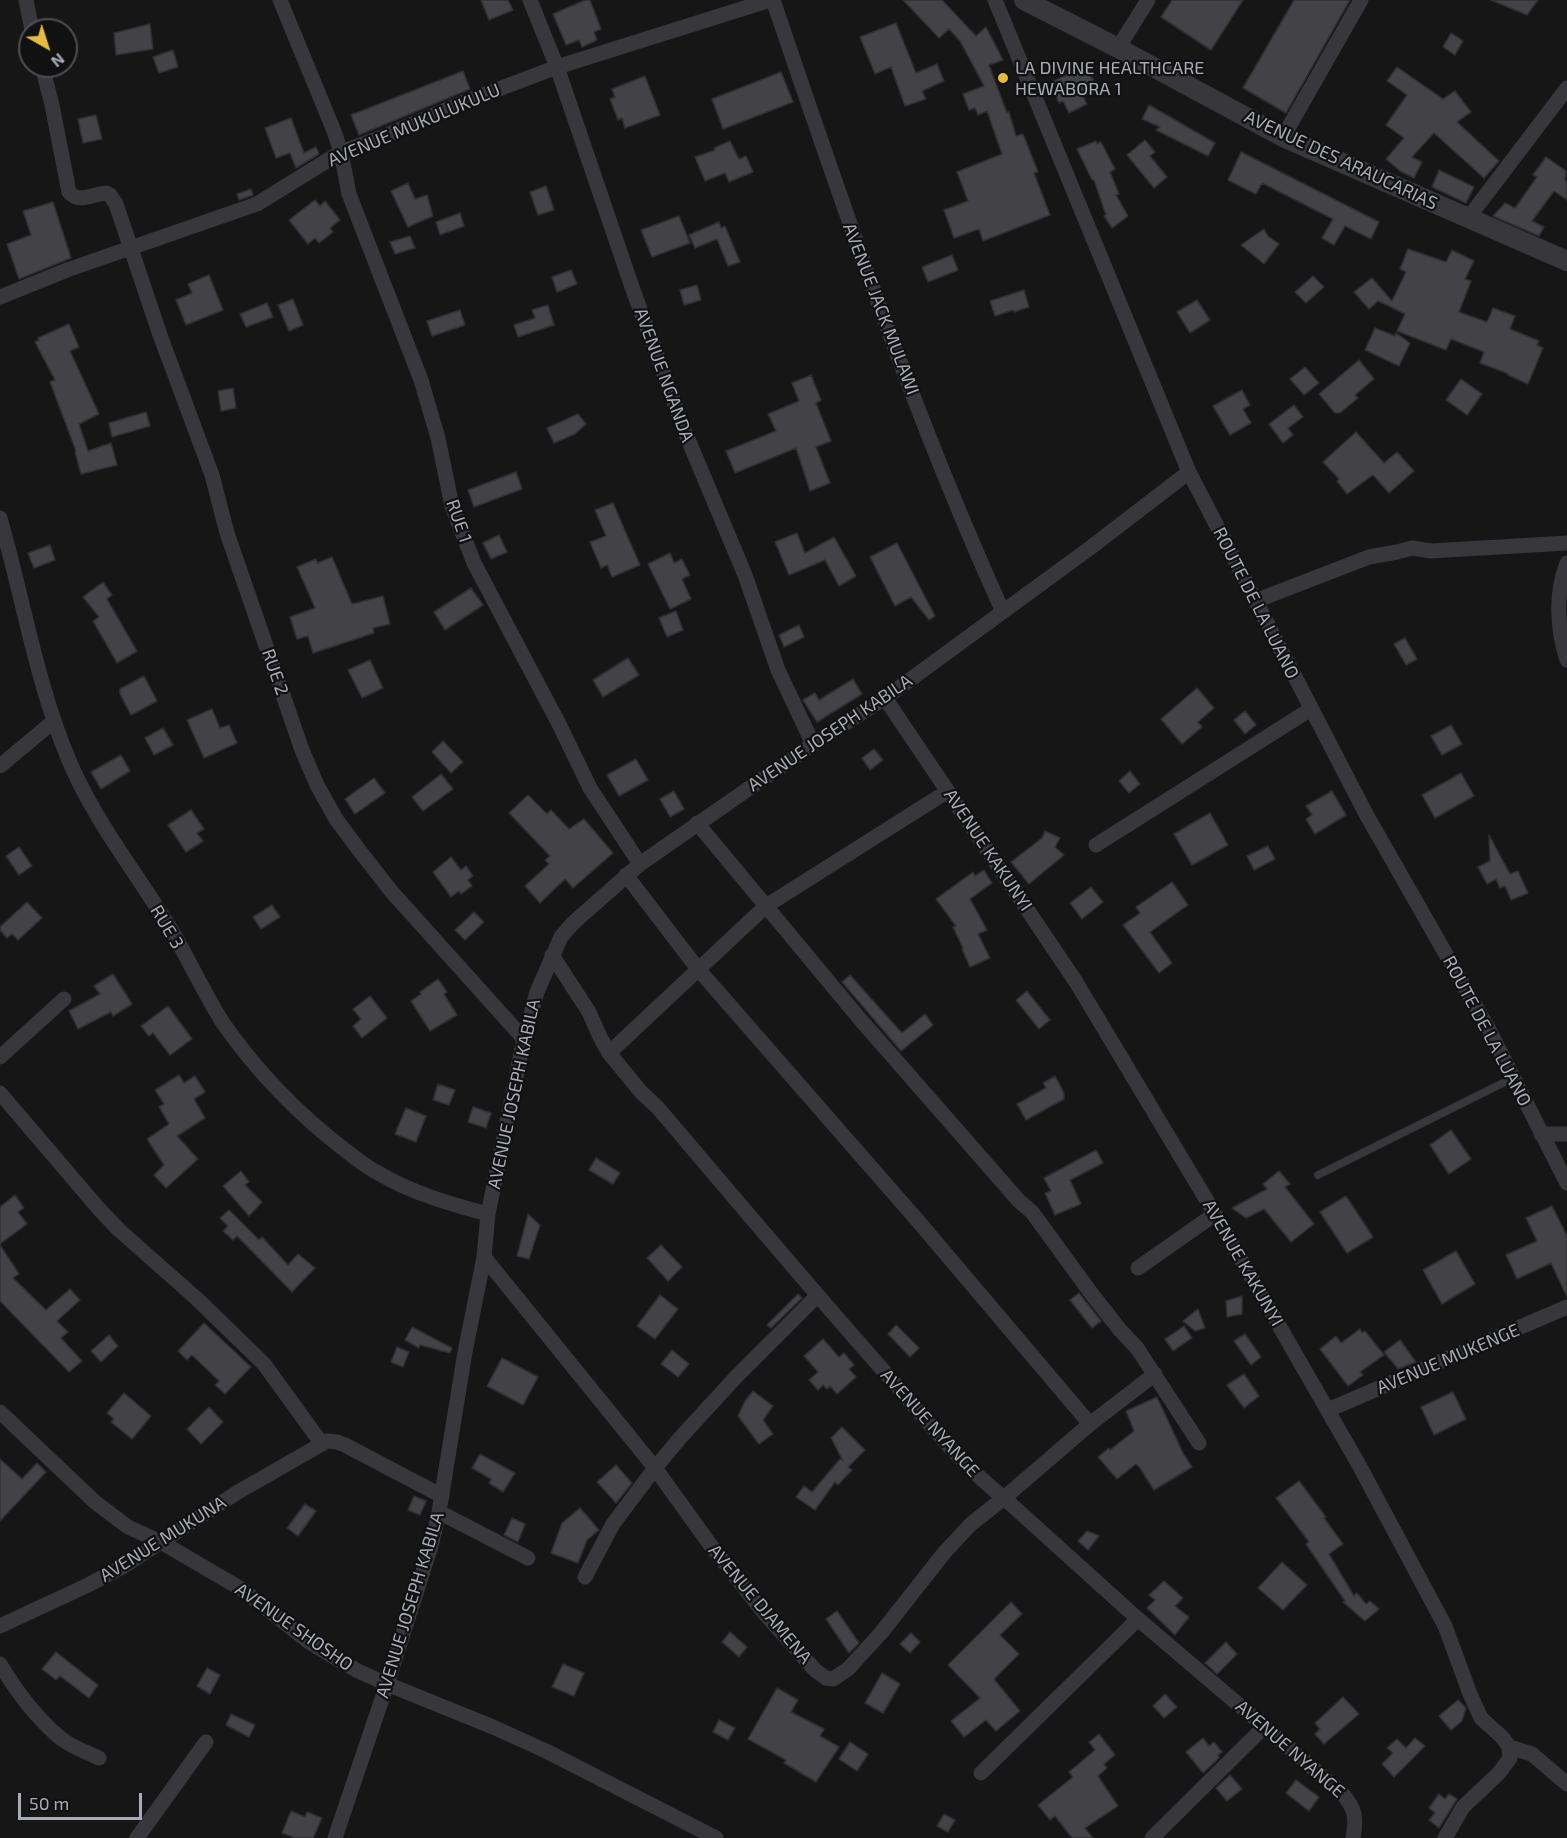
<!DOCTYPE html>
<style>
body{margin:0}
#map{position:relative;width:1567px;height:1838px;overflow:hidden;background:#161617;font-family:"Exo 2",sans-serif}
canvas{display:block}
.north{position:absolute;left:18px;top:18px;width:60px;height:60px;box-sizing:border-box;background:#111112;border:2px solid #4e4f54;border-radius:50%;rotate:141deg;font-size:16px;font-weight:700;line-height:24px;text-align:center;color:#a9acb7}
.north::after{content:'';display:block;margin:auto;width:21px;height:27px;background:#e4bc41;clip-path:polygon(50% 0,100% 100%,50% 72%,0 100%)}
.scale{position:absolute;left:18px;top:1793px;width:124px;height:27px;box-sizing:border-box;border:3px solid #a9acb7;border-top:0;padding-left:8px;font-size:18px;line-height:21px;white-space:nowrap;color:#a9acb7;-webkit-text-stroke:4px #111112;paint-order:stroke}
</style>
<div id="map">
<canvas width="1567" height="1838"></canvas>
<div class="north">N</div>
<div class="scale">50 m</div>
</div>
<script>
const g = document.querySelector('canvas').getContext('2d');
g.lineJoin = 'round';
function fill(path, color) {
  g.fillStyle = color;
  g.fill(path, 'evenodd');
}
function stroke(path, color, width, dash) {
  g.strokeStyle = color;
  g.lineWidth = width;
  g.lineCap = dash ? 'butt' : 'round';
  g.setLineDash(dash || []);
  g.stroke(path);
}
function drawText(font, color, halo, rows, align = 'center') {
  g.font = font + ' "Exo 2",sans-serif';
  g.lineWidth = 4.5;
  g.setLineDash([]);
  g.textBaseline = 'middle';
  g.strokeStyle = halo;
  g.fillStyle = color;
  for (const [text, x, y, turn = 0] of rows) {
    g.save();
    g.translate(x, y);
    g.rotate((+turn || 0) * Math.PI / 180);
    g.textAlign = isNaN(turn) ? turn : align;
    if (halo) g.strokeText(text, 0, 0);
    g.fillText(text, 0, 0);
    g.restore();
  }
}
const building = new Path2D(`
 M481,0H508L513,10L489,20Z
 M585,0H590L601,29L594,32L597,40L582,47L579,40L566,45L553,14Z
 M903,0H942L976,36L986,27L1003,60L989,65L1007,113L1009,112L1016,136L1023,134L1038,172L1034,173L1050,215L983,241L979,229L954,238L944,210L968,201L957,172L1002,154L987,111L978,115L975,108L969,110L963,94L984,86L960,41L949,29L939,38Z
 M1172,0H1243L1211,50L1161,17Z
 M1294,0H1350L1286,113L1243,88Z
 M1491,0H1538L1527,15Z
 M896,23L916,73L937,64L944,81L922,91L926,99L905,106L891,67L875,74L860,37Z
 M150,24L153,49L116,55L114,33Z
 M1451,33L1463,41L1455,55L1443,47Z
 M173,50L178,67L159,73L153,57Z
 M1083,67L1097,84L1081,92L1087,104L1069,113L1063,101L1059,103L1050,83Z
 M1397,67L1443,99L1455,91L1471,112L1457,122L1499,161L1484,178L1434,133L1412,157L1422,162L1414,178L1400,171L1386,159L1404,138L1386,125L1407,95L1387,81Z
 M463,71L470,89L359,135L351,115Z
 M781,72L793,102L723,129L712,99Z
 M645,76L660,115L625,128L622,118L618,120L610,99L615,97L612,89Z
 M1149,105L1215,143L1208,156L1156,130L1160,127L1142,119Z
 M96,115L102,139L83,143L78,119Z
 M291,118L304,153L316,147L319,154L296,168L290,153L276,158L265,128Z
 M1145,140L1155,152L1150,156L1167,177L1154,188L1127,155Z
 M730,141L739,159L746,156L753,172L729,182L725,173L705,181L695,157L715,150L714,148Z
 M1096,141L1097,144L1101,142L1115,169L1110,172L1119,194L1116,195L1128,216L1112,228L1104,216L1106,215L1094,180H1092L1077,149Z
 M1241,152L1379,222L1371,239L1345,226L1334,245L1322,238L1333,219L1262,183L1256,194L1228,180Z
 M1546,157L1566,171L1565,180L1567,181V200L1554,191L1532,221L1544,227L1539,236L1493,216L1505,203L1515,208L1537,177L1533,175Z
 M1439,170L1474,187L1466,203L1432,187Z
 M408,183L415,199L427,195L433,216L408,227L391,191Z
 M546,186L554,210L538,215L530,192Z
 M251,189L253,195L239,200L237,194Z
 M315,200L320,206L325,201L340,220L330,228L333,232L319,243L315,238L308,244L289,220Z
 M53,202L71,258L19,279L7,244L31,235L23,211Z
 M460,213L464,226L440,235L436,222Z
 M679,216L690,243L652,257L641,230Z
 M719,222L721,228L725,226L740,262L728,266L717,239L695,248L689,235Z
 M1264,229L1268,236L1279,244L1264,264L1241,245Z
 M410,236L415,248L395,254L390,242Z
 M1408,249L1446,262L1452,250L1474,261L1465,279L1471,281L1459,312L1487,322L1493,308L1515,316L1510,329L1539,341L1537,345L1543,348L1528,384L1508,375L1509,374L1480,363L1484,352L1451,339L1446,350L1397,331L1405,314L1389,306L1378,301L1369,309L1354,292L1372,278L1392,301L1406,272L1400,269Z
 M952,255L958,270L928,282L922,267Z
 M571,270L577,284L557,292L552,277Z
 M209,275L223,310L186,325L176,300L192,293L188,284Z
 M1313,276L1324,287L1306,303L1295,292Z
 M697,285L701,300L684,305L680,290Z
 M1024,290L1029,307L1014,312L1013,310L995,316L990,301Z
 M293,299L303,325L289,331L278,305Z
 M1197,300L1210,320L1190,333L1177,312Z
 M267,303L273,317L246,327L240,314Z
 M548,305L554,325L518,337L514,325L535,318L532,310Z
 M460,310L465,325L432,336L427,321Z
 M69,324L79,347L70,351L99,414L79,424L88,451L111,443L117,465L81,474L75,452L76,451L50,382L55,380L35,342L39,340L38,338Z
 M1375,328L1395,336L1396,333L1410,343L1399,366L1365,350Z
 M1359,360L1374,379L1355,395L1358,398L1340,413H1335L1319,394Z
 M1305,367L1319,383L1304,395L1290,379Z
 M811,375L821,400L816,403L831,441L816,447L830,483L810,491L796,448L735,473L726,451L776,431L768,414L799,401L792,383Z
 M1461,379L1482,394L1467,415L1446,400Z
 M233,388L236,408L221,411L218,391Z
 M1242,390L1250,405L1243,409L1251,423L1230,435L1213,406Z
 M1294,405L1303,417L1288,428L1293,435L1283,443L1269,424Z
 M146,412L150,426L112,437L109,423Z
 M578,414L586,424L575,434L554,443L547,428Z
 M1356,432L1384,463L1397,452L1414,471L1389,493L1373,475L1347,494L1337,481L1339,479L1323,462Z
 M516,472L522,489L474,507L468,490Z
 M613,503L640,565L612,577L607,565L601,568L590,542L606,536L595,510Z
 M797,533L805,553L834,537L856,576L839,586L825,560L789,575L775,542Z
 M499,535L507,552L491,559L483,543Z
 M897,543L935,616L929,620L911,597L895,606L870,557Z
 M50,545L55,560L34,568L28,553Z
 M670,553L674,563L682,559L690,575L682,579L691,599L670,609L648,564Z
 M332,557L352,604L383,596L390,624L373,628L374,633L313,653L308,636L297,639L290,617L315,608L297,567L316,559L317,563Z
 M103,582L112,595L107,599L137,651L117,663L93,621L99,617L83,597Z
 M471,588L483,605L445,630L434,612Z
 M676,611L683,630L667,637L659,618Z
 M799,625L804,637L784,647L779,635Z
 M1405,638L1417,659L1406,665L1394,644Z
 M628,658L639,675L603,697L593,680Z
 M370,660L383,688L362,698L348,670Z
 M144,676L157,701L131,715L120,694V689Z
 M853,679L862,694L817,722L803,700L815,693L819,700Z
 M1197,688L1214,708L1198,722L1202,727L1182,744L1161,719Z
 M212,709L220,728L229,725L237,743L204,758L187,720Z
 M1245,711L1256,725L1245,734L1234,720Z
 M1451,725L1462,744L1442,755L1431,736Z
 M163,728L173,745L154,755L145,738Z
 M443,741L463,762L451,773L432,752Z
 M874,749L883,760L870,770L862,758Z
 M121,755L130,771L101,789L91,772Z
 M636,759L648,780L619,796L607,775Z
 M1130,771L1140,784L1129,793L1119,781Z
 M1461,773L1474,796L1435,818L1422,795Z
 M441,774L453,789L423,811L412,797Z
 M374,778L385,793L355,814L345,799Z
 M674,791L684,809L670,817L660,799Z
 M1332,791L1346,815L1315,834L1306,819L1312,815L1306,806Z
 M528,795L547,814L551,810L569,829L584,819L613,853L573,888L565,879L540,903L525,886L549,864L545,860L550,856L509,813Z
 M191,810L204,829L197,833L203,841L186,852L168,825Z
 M1210,813L1228,845L1192,865L1174,834Z
 M1045,831L1060,838L1055,847L1064,855L1029,884L1011,862L1042,838Z
 M1489,835L1510,874L1518,871L1528,893L1511,900L1505,886L1500,888L1496,879L1487,884L1478,867L1490,861Z
 M1268,846L1275,859L1254,870L1247,856Z
 M19,847L32,866L19,875L6,856Z
 M451,857L461,870L466,866L473,876L468,880L472,886L461,894L459,891L451,897L433,872Z
 M984,870L992,883L970,899L987,930L978,934L990,958L970,967L962,949L963,948L953,927L956,926L936,899L973,872L975,876Z
 M1172,882L1188,905L1150,932L1172,963L1159,973L1123,925L1140,913L1136,907Z
 M1091,887L1103,902L1082,919L1070,903Z
 M27,902L42,918L18,940L12,934L7,938L0,930V927Z
 M272,905L280,917L261,929L253,917Z
 M474,912L484,922L465,940L455,930Z
 M113,974L132,1004L113,1016L111,1012L78,1029L69,1011L100,994L94,986Z
 M850,975L902,1033L925,1014L933,1025L901,1051L842,982Z
 M438,979L447,992L444,994L457,1015L430,1031L411,1001L421,994L420,992Z
 M1027,991L1050,1020L1039,1029L1016,1000Z
 M370,996L387,1018L362,1038L353,1026L361,1019L353,1009Z
 M168,1006L192,1039L170,1055L153,1033L149,1036L141,1026Z
 M179,1075L184,1083L195,1076L205,1092L194,1099L205,1118L177,1136L198,1159L166,1188L154,1175L164,1165L147,1139L169,1124L159,1107L164,1104L155,1090Z
 M1055,1076L1064,1093V1099L1026,1120L1017,1104L1046,1088L1043,1083Z
 M438,1084L455,1090L449,1105L433,1100Z
 M473,1107L491,1113L486,1128L468,1122Z
 M406,1108L426,1116L416,1142L395,1134Z
 M1451,1130L1471,1159L1449,1174L1430,1145Z
 M1096,1150L1103,1163L1070,1180L1081,1204L1055,1215L1045,1193L1051,1191L1044,1178Z
 M596,1158L620,1173L613,1184L589,1170Z
 M241,1171L249,1182L245,1185L262,1202L249,1216L223,1186Z
 M1279,1171L1290,1184L1285,1187L1314,1224L1291,1242L1264,1209L1246,1218L1232,1208L1267,1189L1263,1184Z
 M15,1195L24,1208L18,1212L27,1224L0,1244V1207Z
 M1346,1196L1373,1237L1347,1253L1320,1212Z
 M1552,1206L1567,1236V1297L1551,1263L1517,1279L1506,1255L1537,1241L1526,1218Z
 M229,1210L259,1240L262,1237L288,1265L298,1254L315,1268L292,1292L237,1236L233,1240L223,1231L228,1226L220,1218Z
 M528,1214L540,1225L529,1259L517,1256Z
 M0,1245L19,1274L13,1278L46,1310L70,1289L80,1300L57,1321L68,1332L61,1338L82,1361L69,1372L0,1301Z
 M661,1245L682,1267L668,1281L647,1258Z
 M1456,1251L1475,1284L1442,1304L1423,1270Z
 M1079,1293L1101,1321L1092,1328L1070,1300Z
 M798,1294L802,1298L771,1328L767,1325Z
 M660,1295L678,1309L655,1339L637,1326Z
 M1242,1296V1314L1227,1317L1226,1301Z
 M1198,1309L1205,1328L1195,1331L1183,1321Z
 M204,1323L251,1367L225,1394L215,1385L219,1381L192,1355L187,1360L178,1351Z
 M896,1325L919,1348L910,1357L888,1334Z
 M1184,1326L1192,1338L1173,1351L1165,1339Z
 M412,1327L452,1348L450,1353L420,1345L419,1348L405,1340Z
 M1360,1329L1362,1333L1365,1331L1384,1355L1360,1372L1363,1375L1348,1386L1320,1349L1336,1336L1341,1343Z
 M1245,1334L1261,1357L1251,1365L1234,1341Z
 M109,1335L118,1346L101,1362L91,1351Z
 M823,1339L839,1357L844,1353L854,1365L849,1369L856,1377L837,1394L830,1386L827,1389L823,1385L818,1390L809,1380L818,1372L804,1356Z
 M1400,1340L1416,1362L1398,1369L1384,1352Z
 M397,1347L409,1352L403,1367L391,1362Z
 M672,1350L689,1364L678,1377L661,1364Z
 M502,1358L538,1377L523,1405L487,1386Z
 M1244,1374L1259,1396L1244,1408L1227,1385Z
 M753,1391L773,1406L763,1420L773,1434L759,1444L738,1416L745,1401Z
 M1453,1392L1466,1419L1434,1435L1421,1407Z
 M124,1393L151,1416L132,1439L111,1422L114,1419L107,1413Z
 M1157,1397L1183,1453L1192,1467L1154,1490L1140,1468L1136,1464L1117,1479L1098,1457L1109,1448L1110,1450L1134,1431L1126,1411Z
 M209,1407L223,1422L201,1444L187,1429Z
 M842,1427L865,1450L848,1467L852,1470L838,1485L835,1482L815,1510L796,1497L804,1486L812,1492L840,1459L843,1461L831,1438Z
 M480,1454L515,1473L503,1492L489,1483L491,1479L472,1468Z
 M0,1459L22,1479L37,1463L46,1472L0,1521Z
 M616,1465L632,1483L616,1503L597,1482Z
 M1299,1481L1326,1517L1324,1518L1343,1544L1329,1554L1354,1596L1357,1593L1366,1604L1370,1601L1379,1609L1365,1621L1343,1602L1345,1601L1306,1544L1309,1542L1276,1498Z
 M414,1496L426,1501L420,1515L408,1510Z
 M305,1504L316,1511L298,1536L287,1528Z
 M580,1508L599,1530L587,1540L578,1563L551,1553L562,1523Z
 M512,1518L525,1524L518,1542L504,1535Z
 M1087,1531L1099,1536L1088,1550L1078,1541Z
 M1282,1562L1307,1585L1283,1610L1258,1588Z
 M1164,1581L1183,1598L1175,1606L1189,1617L1175,1635L1147,1608L1155,1600L1149,1595Z
 M1011,1602L1022,1614L1000,1635L1019,1654L994,1679L1020,1711L996,1731L986,1720L964,1737L951,1721L980,1698L948,1665Z
 M837,1611L859,1643L849,1653L826,1619Z
 M730,1632L747,1647L739,1657L722,1642Z
 M911,1633L920,1642L910,1653L900,1644Z
 M1226,1642L1237,1654L1217,1674L1205,1663Z
 M56,1652L98,1685L89,1698L60,1676L56,1680L42,1669Z
 M563,1664L584,1673L574,1696L552,1687Z
 M207,1668L220,1675L210,1694L197,1686Z
 M882,1673L900,1684L883,1713L865,1703Z
 M777,1688L798,1700L791,1712L824,1729L820,1736L839,1747L816,1782L784,1763L786,1760L748,1739Z
 M1165,1694L1177,1707L1164,1718L1153,1706Z
 M1343,1697L1359,1714L1324,1744L1315,1734L1320,1729L1315,1723Z
 M1458,1700L1466,1708L1462,1721L1451,1730L1439,1716Z
 M231,1714L255,1725L249,1737L226,1725Z
 M719,1720L735,1728L728,1740L713,1732Z
 M1099,1734L1115,1755L1104,1764L1107,1768L1098,1776L1118,1806L1085,1828L1093,1838H1072L1055,1816L1050,1820L1038,1805L1073,1777L1069,1772L1095,1750L1089,1742Z
 M1203,1738L1209,1746L1214,1742L1222,1752L1218,1755L1219,1758L1203,1773L1186,1752Z
 M1415,1738L1425,1746L1394,1777L1382,1764L1393,1753L1387,1748L1397,1739L1406,1748Z
 M850,1742L868,1754L857,1771L839,1759Z
 M1230,1775L1242,1789L1227,1801L1216,1788Z
 M1296,1780L1319,1797L1309,1811L1286,1793Z
 M1439,1794L1445,1799L1449,1794L1457,1799L1439,1828L1429,1820L1435,1813L1429,1808Z
 M291,1811L305,1817L307,1812L322,1818L313,1838H295L282,1833Z
 M944,1814L955,1820L948,1832L937,1826Z`);
fill(building, '#434347');
stroke(building, '#303033', 1.5);
stroke(new Path2D(`
 M1318,1175L1513,1078`), '#37373c', 8);
stroke(new Path2D(`
 M26,0L32,30
 M280,0L334,131L341,152L349,194L421,380L438,438L452,506L474,563L559,724L590,788L640,864
 M530,0L557,67L632,287L685,432L745,575L778,670L813,744
 M773,0C843,206 913,414 1003,612
 M995,0L1189,472L1366,814L1488,1028L1567,1183
 M1118,48L1148,0
 M42,66L52,105L69,192C79,204 92,194 106,193L110,195L116,204L160,335L212,475L227,533L302,750L317,785L336,819L359,850L391,891L524,1039
 M1283,137L1361,0
 M1469,217L1567,88
 M0,297L67,270L257,204L341,152L387,135L467,101L557,67L770,0
 M0,518C23,598 36,681 68,758C93,819 136,872 170,928C189,959 203,992 223,1023C256,1070 299,1115 345,1150C355,1158 366,1167 378,1173C412,1193 450,1204 488,1214
 M1567,563C1555,593 1557,630 1567,660
 M1255,601L1369,557L1397,552L1412,548L1431,551L1567,543
 M885,698L1076,982L1215,1214L1359,1465L1445,1626L1470,1694L1481,1718L1503,1738L1509,1747L1510,1758L1499,1773L1463,1807L1445,1838
 M0,766L54,721
 M697,823L859,1018L1019,1201L1032,1212L1091,1293L1120,1330L1137,1348L1199,1443
 M1096,845L1311,709
 M626,875L698,969L918,1221L1090,1424
 M552,955L589,1012L600,1037L609,1053L641,1092L658,1108C733,1196 806,1283 882,1369C921,1413 958,1462 1004,1498L1138,1619L1341,1792C1355,1808 1357,1817 1353,1838
 M609,1053L766,906L948,791
 M0,1057L64,999
 M0,1093L99,1209L119,1230L196,1298L264,1364L322,1444
 M1541,1134H1567
 M484,1257L655,1468L709,1543L766,1615L815,1670L826,1678L833,1679L848,1669L881,1633L944,1553L971,1524L1004,1498L1090,1424L1155,1374
 M1138,1268L1215,1214
 M1328,1410L1567,1307
 M0,1412L95,1502L128,1527L161,1542L243,1590L308,1641L334,1657L358,1671L387,1684L493,1727L546,1751L716,1838
 M439,1512L528,1558
 M585,1577L613,1524L655,1468L680,1438L735,1378L817,1296
 M0,1626L86,1586L124,1566L238,1492L327,1441L337,1442L345,1445L442,1496
 M0,1664C15,1689 36,1717 58,1736C69,1746 86,1752 99,1758
 M1509,1747L1532,1754L1567,1784
 M981,1773L1138,1619
 M137,1838L206,1742
 M335,1838L387,1684L431,1546L439,1512L465,1352L484,1257L488,1214L524,1039L537,992L561,937L573,923L640,864L813,744L885,698L1090,548L1189,472
 M1152,1838L1265,1726`), '#37373c', 15);
stroke(new Path2D(`
 M1024,0L1118,48L1283,137L1567,261`), '#37373c', 20);
for (const [x, y, r, color] of [
 [1003,78,6,"#e4bc41"]
]) {
  const dot = new Path2D();
  dot.arc(x, y, r, 0, 2 * Math.PI);
  g.fillStyle = color;
  g.fill(dot);
  stroke(dot, '#111112', 2);
}
drawText('18px', '#a9acb7', '#111112', [
 ["LA DIVINE HEALTHCARE",1015,68],
 ["HEWABORA 1",1015,89]
], 'left');
drawText('18px', '#a9acb7', '#111112', [
 ["AVENUE MUKULUKULU",414,125,-23],
 ["AVENUE DES ARAUCARIAS",1341,160,25],
 ["AVENUE JACK MULAWI",881,309,69],
 ["AVENUE NGANDA",664,375,70],
 ["RUE 1",459,521,71],
 ["ROUTE DE LA LUANO",1256,603,63],
 ["RUE 2",275,672,71],
 ["AVENUE JOSEPH KABILA",830,733,-34],
 ["AVENUE KAKUNYI",988,850,56],
 ["RUE 3",167,927,59],
 ["ROUTE DE LA LUANO",1487,1031,62],
 ["AVENUE JOSEPH KABILA",514,1094,-78],
 ["AVENUE KAKUNYI",1243,1263,60],
 ["AVENUE MUKENGE",1448,1359,-23],
 ["AVENUE NYANGE",930,1423,48],
 ["AVENUE MUKUNA",163,1539,-32],
 ["AVENUE DJAMENA",760,1604,50],
 ["AVENUE JOSEPH KABILA",410,1605,-73],
 ["AVENUE SHOSHO",294,1627,35],
 ["AVENUE NYANGE",1290,1749,41]
]);
</script>
